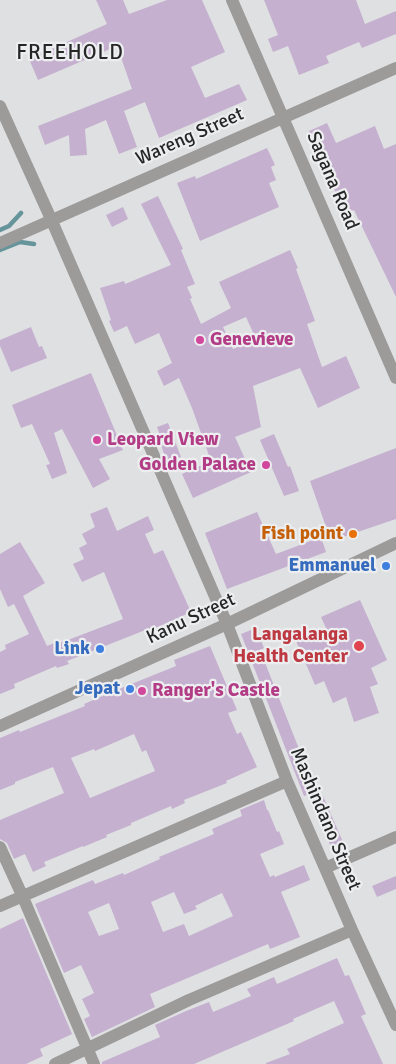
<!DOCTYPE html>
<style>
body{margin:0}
canvas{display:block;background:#dfe0e2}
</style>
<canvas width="396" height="1064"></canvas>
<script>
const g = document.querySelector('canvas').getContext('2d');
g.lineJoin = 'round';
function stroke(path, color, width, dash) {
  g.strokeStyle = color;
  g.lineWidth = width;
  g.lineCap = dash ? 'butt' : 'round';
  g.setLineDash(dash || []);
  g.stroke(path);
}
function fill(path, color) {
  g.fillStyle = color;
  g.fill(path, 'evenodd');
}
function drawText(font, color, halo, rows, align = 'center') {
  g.font = font + ' Signika,sans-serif';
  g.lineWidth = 4.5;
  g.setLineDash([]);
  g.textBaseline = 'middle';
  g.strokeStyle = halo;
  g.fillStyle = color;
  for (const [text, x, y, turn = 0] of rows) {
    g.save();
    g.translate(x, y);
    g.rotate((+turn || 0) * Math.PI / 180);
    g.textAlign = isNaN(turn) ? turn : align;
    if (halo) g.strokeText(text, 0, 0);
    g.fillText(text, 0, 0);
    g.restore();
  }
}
stroke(new Path2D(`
 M0,230L9,226L21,213
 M0,250L20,242L34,244`), '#65949b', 4.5);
fill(new Path2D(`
 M96,0H123L129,14L167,0H202L225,52L191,67L205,98L239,84L247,100L159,138L145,102L124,111L137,147L119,154L106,120L85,129L87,155L70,156L69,135L45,145L38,126L132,89L117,46L38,80L29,59L107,24Z
 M264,0H356L365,24L396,11V34L362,48L359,42L326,56L329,63L299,75L288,46L273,52L268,39L278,35Z
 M327,123L336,143L375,126L384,149L396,144V297L354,210L345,214L309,131Z
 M267,148L275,165L271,167L276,180L269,183L279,207L200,241L177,183L195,176L196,179Z
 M158,196L183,249L181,250L195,284L187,287L192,298L190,299L201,324L231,308L219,282L290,250L298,268L296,269L315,321L307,324L322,367L346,356L360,388L318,408L300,368L253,386L261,427L235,437L251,472L193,498L182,474L211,461L192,408L179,378L164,386L157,371L172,363L159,333L135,344L127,326L114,332L109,321L111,320L100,288L124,281L125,284L171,265L141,204ZM246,317L256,339L233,349L223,327Z
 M123,207L128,219L112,227L106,215Z
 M31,327L39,347L42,346L47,358L11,372L0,346V340Z
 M91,373L123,450L99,459L110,479L93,488L62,429L54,433L67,473L52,479L46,465L50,464L32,424L21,428L12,405Z
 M168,423L181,457L167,462L161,445L163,444L157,427Z
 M274,434L288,467L290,466L299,491L284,496L260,440Z
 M396,448V519L331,541L310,481Z
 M107,507L117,531L148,516L154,530L145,534L154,554L163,550L191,612L149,631L148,629L67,661L69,664L57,668L56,666L14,684L15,688L0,694V652L6,649L5,645L29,634L14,604L8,607L0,589V554L20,542L45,583L23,596L47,646L59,641L60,643L123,619L104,572L82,582L73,564L84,559L79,548L87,544L82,534L95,527L90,514Z
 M257,512L276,554L321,537L326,552L227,589L205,533Z
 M360,600L387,660L371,668L378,684L370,687L379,713L354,722L346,697L333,703L324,681L315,685L296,641L326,628L321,617Z
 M256,628L264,648L260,650L316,792L304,796L241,634Z
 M210,646L237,710L228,713L237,734L241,732L257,767L226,781L227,783L184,800L185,803L172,809L171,806L131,823V825L106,835L107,837L83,847V846L44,862L46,866L33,872L25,854L14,859L7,843L0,839V820L64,793L53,767L15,782V784L0,790V738L19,730L20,732L85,706L84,704L114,691L176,666L174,660ZM134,734L142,752L146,750L155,771L90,798L71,758L94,749L95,751Z
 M323,796L346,849L334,854L311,801Z
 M264,800L267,810H268L277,832L279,831L284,844L260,854L270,877L274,875L275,877L304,865L310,880L281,892L300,937L270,949L268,944L150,994L155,1007L92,1037L84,1019L90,1016L82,999L94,993L81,965L64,973L35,904L93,880L95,884L123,873L124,875L160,859L159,857L214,834L212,829L242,816L240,810ZM174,892L184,914L197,909L195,906L222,893L233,916L189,936L184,924L163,932L151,902ZM109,903L119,929L99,936L88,912Z
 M396,876V889L377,897L372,886Z
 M23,918L72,1034L40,1049L43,1056L26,1064H0V929Z
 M337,958L345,976L349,975L366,1014L361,1016L383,1064H266V1063L290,1054L287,1049L344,1023L334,1001L293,1019L294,1021L194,1064H102V1062L160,1037L155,1025L186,1011L209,1002L213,1012L251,996L247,989L274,977L277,984Z`), '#c5b0d0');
stroke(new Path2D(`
 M232,0L396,378
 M0,106L51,219L227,624L287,781L352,930L396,1025
 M0,243L396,68
 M0,726L227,624L396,543
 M0,847L22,895L94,1064
 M325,868L396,837
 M0,906L287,781
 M55,1064L189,1000L352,930`), '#9c9b9a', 12);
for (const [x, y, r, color] of [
 [200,340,5,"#d1479c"],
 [97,440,5,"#d1479c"],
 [266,465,5,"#d1479c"],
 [353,534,5,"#e8710a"],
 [386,566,5,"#3f7fe0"],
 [359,646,6,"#e0444e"],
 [100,649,5,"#3f7fe0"],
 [130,689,5,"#3f7fe0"],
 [142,691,5,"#d1479c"]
]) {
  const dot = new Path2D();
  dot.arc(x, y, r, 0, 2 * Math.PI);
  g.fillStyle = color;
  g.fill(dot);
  stroke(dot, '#edeef0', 2);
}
drawText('19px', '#262627', '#edeef0', [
 ["Wareng Street",190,137,-24],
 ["Sagana Road",332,181,67],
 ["Kanu Street",191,619,-25],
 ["Mashindano Street",325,819,67]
]);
drawText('bold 19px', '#b23c85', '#edeef0', [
 ["Genevieve",210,340],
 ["Leopard View",107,440],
 ["Golden Palace",256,465,"right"],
 ["Ranger's Castle",152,691]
], 'left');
drawText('bold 19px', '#c56008', '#edeef0', [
 ["Fish point",343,534]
], 'right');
drawText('bold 19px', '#366cbe', '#edeef0', [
 ["Emmanuel",376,566],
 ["Link",90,649],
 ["Jepat",120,689]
], 'right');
drawText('bold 19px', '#be3a42', '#edeef0', [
 ["Langalanga",348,635],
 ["Health Center",348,657]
], 'right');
g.letterSpacing = '1px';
drawText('21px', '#262627', '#edeef0', [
 ["FREEHOLD",70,53]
]);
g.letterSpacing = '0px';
</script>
